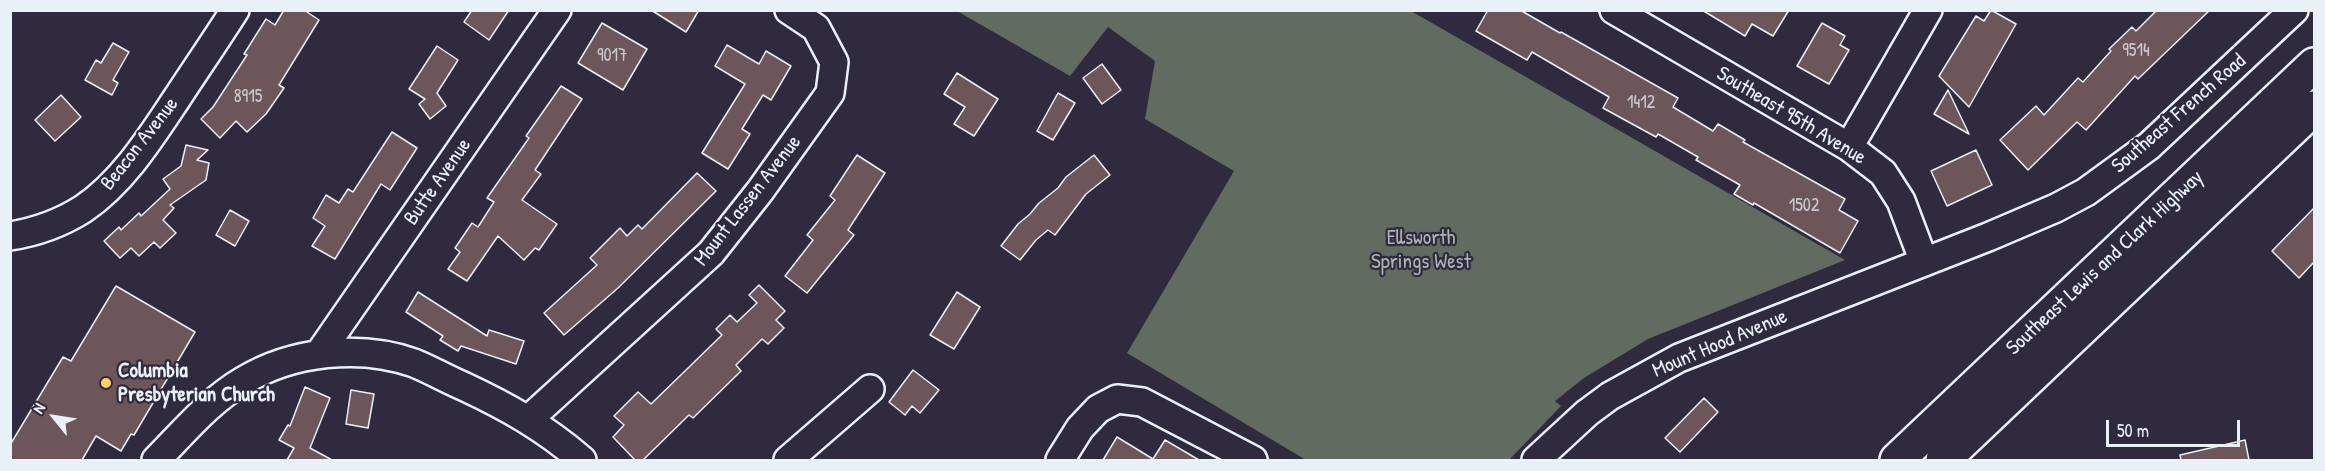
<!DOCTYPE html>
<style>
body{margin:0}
#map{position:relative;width:2325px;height:471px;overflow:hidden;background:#2f2a3d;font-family:"Patrick Hand",sans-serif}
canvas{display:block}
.frame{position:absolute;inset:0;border:12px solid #e8f1f8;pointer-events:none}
.north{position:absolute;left:24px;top:387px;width:60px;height:60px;-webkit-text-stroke:4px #2f2a3d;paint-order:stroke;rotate:300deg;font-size:16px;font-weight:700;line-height:24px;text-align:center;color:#e8f1f8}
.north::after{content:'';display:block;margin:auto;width:21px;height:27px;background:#e8f1f8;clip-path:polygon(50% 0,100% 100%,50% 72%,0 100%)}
.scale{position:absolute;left:2106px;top:420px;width:134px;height:27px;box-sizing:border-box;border:3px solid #e8f1f8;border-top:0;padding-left:8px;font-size:18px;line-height:21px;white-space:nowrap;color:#e8f1f8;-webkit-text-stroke:4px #2f2a3d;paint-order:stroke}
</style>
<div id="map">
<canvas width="2325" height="471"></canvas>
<div class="frame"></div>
<div class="north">N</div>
<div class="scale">50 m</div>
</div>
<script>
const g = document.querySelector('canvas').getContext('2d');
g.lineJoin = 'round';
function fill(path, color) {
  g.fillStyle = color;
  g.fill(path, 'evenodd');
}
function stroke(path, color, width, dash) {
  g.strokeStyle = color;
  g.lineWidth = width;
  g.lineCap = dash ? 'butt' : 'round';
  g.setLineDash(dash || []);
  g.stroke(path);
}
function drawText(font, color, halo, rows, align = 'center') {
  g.font = font + ' "Patrick Hand",sans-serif';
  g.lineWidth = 4.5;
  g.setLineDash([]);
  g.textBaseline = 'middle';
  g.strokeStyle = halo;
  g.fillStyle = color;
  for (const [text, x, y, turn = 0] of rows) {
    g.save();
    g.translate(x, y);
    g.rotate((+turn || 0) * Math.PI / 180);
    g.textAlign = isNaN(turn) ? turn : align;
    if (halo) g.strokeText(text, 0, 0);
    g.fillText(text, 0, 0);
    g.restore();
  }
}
fill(new Path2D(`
 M957,11H1411L1845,260L1648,339L1584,378L1555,401L1561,406L1509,460H1306L1127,353L1234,171L1145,119L1155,61L1108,27L1070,76Z`), '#616b5f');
const building = new Path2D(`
 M284,10H304L319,20L279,85L284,88L266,114L247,132L236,121L220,138L201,119L213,107L247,55L244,54L266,19L275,25Z
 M472,10H509L489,40L464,22Z
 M651,10H699L686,32Z
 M1488,10H1520L1560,33L1561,32L1678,98L1673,107L1713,131L1718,124L1745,140L1743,142L1845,199L1839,210L1858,221L1840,253L1754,203L1753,205L1734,194L1740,185L1696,160L1698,157L1658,134L1656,137L1603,108L1609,97L1532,52L1527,60L1476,31Z
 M1702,10H1789L1773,36L1752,24L1745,36Z
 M1991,10L2016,24L1969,107L1939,76L1976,16L1984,21Z
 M2157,10H2210L2138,79L2135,76L2086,130L2077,122L2028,170L2000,140L2036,106L2044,115L2078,78L2083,82L2111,51L2109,49L2132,27L2136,31Z
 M602,23L647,49L623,90L578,63Z
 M1822,23L1845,36L1840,45L1849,50L1829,84L1797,66Z
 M113,43L129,52L113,80L118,83L112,95L85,80L96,60L101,63Z
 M727,45L759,64L766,51L791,66L771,100L763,95L742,129L750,134L728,169L702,153L745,84L715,66Z
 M437,46L458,60L437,93L446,106L430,119L419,104L425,99L409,89Z
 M1102,64L1121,90L1102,104L1083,78Z
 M957,73L998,99L974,136L954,124L965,107L944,94Z
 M561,86L582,99L535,170L541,174L522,200L557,224L539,250L535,248L524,260L498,236L467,281L448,269L460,252L455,248L472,223L478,227L494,202L487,198L529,138L526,136Z
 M1948,90L1969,134L1934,114Z
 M1058,93L1075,103L1053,140L1037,131Z
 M61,95L81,117L55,141L35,120Z
 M392,132L417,148L390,190L381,184L335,259L312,246L325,226L313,218L326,195L339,203L348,189L353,192Z
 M186,145L208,150L197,160L209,163L206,180L170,205L174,208L163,220L176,233L160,248L154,242L139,256L131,248L120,258L104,241L119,227L121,230L139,213L141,216L170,189L163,179L181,166Z
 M1976,150L1992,185L1947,206L1931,171Z
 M857,155L885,173L848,230L854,235L807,293L785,276L813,240L807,235L835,200L830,196Z
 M1094,155L1110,175L1086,194L1055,235L1048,230L1036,240L1020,260L1001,246L1018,224L1030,214L1039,203L1058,188L1066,177Z
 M697,173L716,191L618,288L564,335L544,313L597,265L590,258L620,228L627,236L638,225L642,229Z
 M2314,208V262L2299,278L2272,251Z
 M230,210L249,221L235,246L216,235Z
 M759,285L785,311L776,320L784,328L768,344L762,339L736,365L741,371L693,418L689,415L643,460H635L613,437L624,425L614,416L638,392L651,404L722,335L716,329L730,315L737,322L757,303L749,295Z
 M116,286L195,332L134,435L131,434L121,451L96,436L82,460H10V445L63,357L71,361Z
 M418,292L487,336L489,330L524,341L516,364L461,346L458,351L440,340L443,336L406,312Z
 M957,292L980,307L954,349L930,335Z
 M913,370L939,390L920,413L912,406L905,415L889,402Z
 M305,387L330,398L310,448L332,460H287L294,448L279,440L288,425L290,426Z
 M351,390L374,394L368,428L346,424Z
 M1704,398L1718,412L1680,452L1665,438Z
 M1117,437L1153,459L1165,440L1199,460H1103Z
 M2245,440L2249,460H2181L2180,455Z`);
fill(building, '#6c565a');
stroke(building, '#e8f1f8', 1.5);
const minor = new Path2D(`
 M1614,10L1849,147L1883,173L1901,201L1924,262
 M1849,147L1928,10
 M10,236C36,232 61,223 83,209C123,182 151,137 177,98C196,69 216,40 235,10
 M319,354L557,10
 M529,419L711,253L760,191L830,93L834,62L816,28L789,10
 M156,460C183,433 209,401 243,381C292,351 360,344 414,363C431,370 447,379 463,386C508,407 545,428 582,460
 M788,460L870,389
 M1060,460L1080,428L1098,409L1117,399L1142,402L1253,460
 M1536,460L1587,413L1610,396L1679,358L1988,237L2056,208L2086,192L2149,146L2294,10`);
const highway = new Path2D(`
 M1897,460L2314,65
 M1943,460L2314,108`);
stroke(minor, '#e8f1f8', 32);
stroke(highway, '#e8f1f8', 38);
stroke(minor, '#2f2a3d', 27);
stroke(highway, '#2f2a3d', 33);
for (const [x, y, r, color] of [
 [106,383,6,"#ffd166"]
]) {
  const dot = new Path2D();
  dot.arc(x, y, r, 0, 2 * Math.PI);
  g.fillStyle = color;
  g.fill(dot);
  stroke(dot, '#2f2a3d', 2);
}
drawText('18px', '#c9cad0', null, [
 ["9514",2136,51],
 ["9017",612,56],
 ["8915",248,97],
 ["1412",1641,103],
 ["1502",1804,206]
]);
drawText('21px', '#e8f1f8', '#2f2a3d', [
 ["Southeast French Road",2179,114,-41],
 ["Southeast 95th Avenue",1791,116,31],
 ["Beacon Avenue",140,144,-52],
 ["Butte Avenue",438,182,-55],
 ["Mount Lassen Avenue",748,201,-52],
 ["Southeast Lewis and Clark Highway",2105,263,-43],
 ["Mount Hood Avenue",1720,344,-23]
]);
drawText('21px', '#abb5b3', '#2f2a3d', [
 ["Ellsworth",1421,238],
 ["Springs West",1421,262]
]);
drawText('bold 21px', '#e8f1f8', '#2f2a3d', [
 ["Columbia",118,371],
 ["Presbyterian Church",118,395]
], 'left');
</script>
